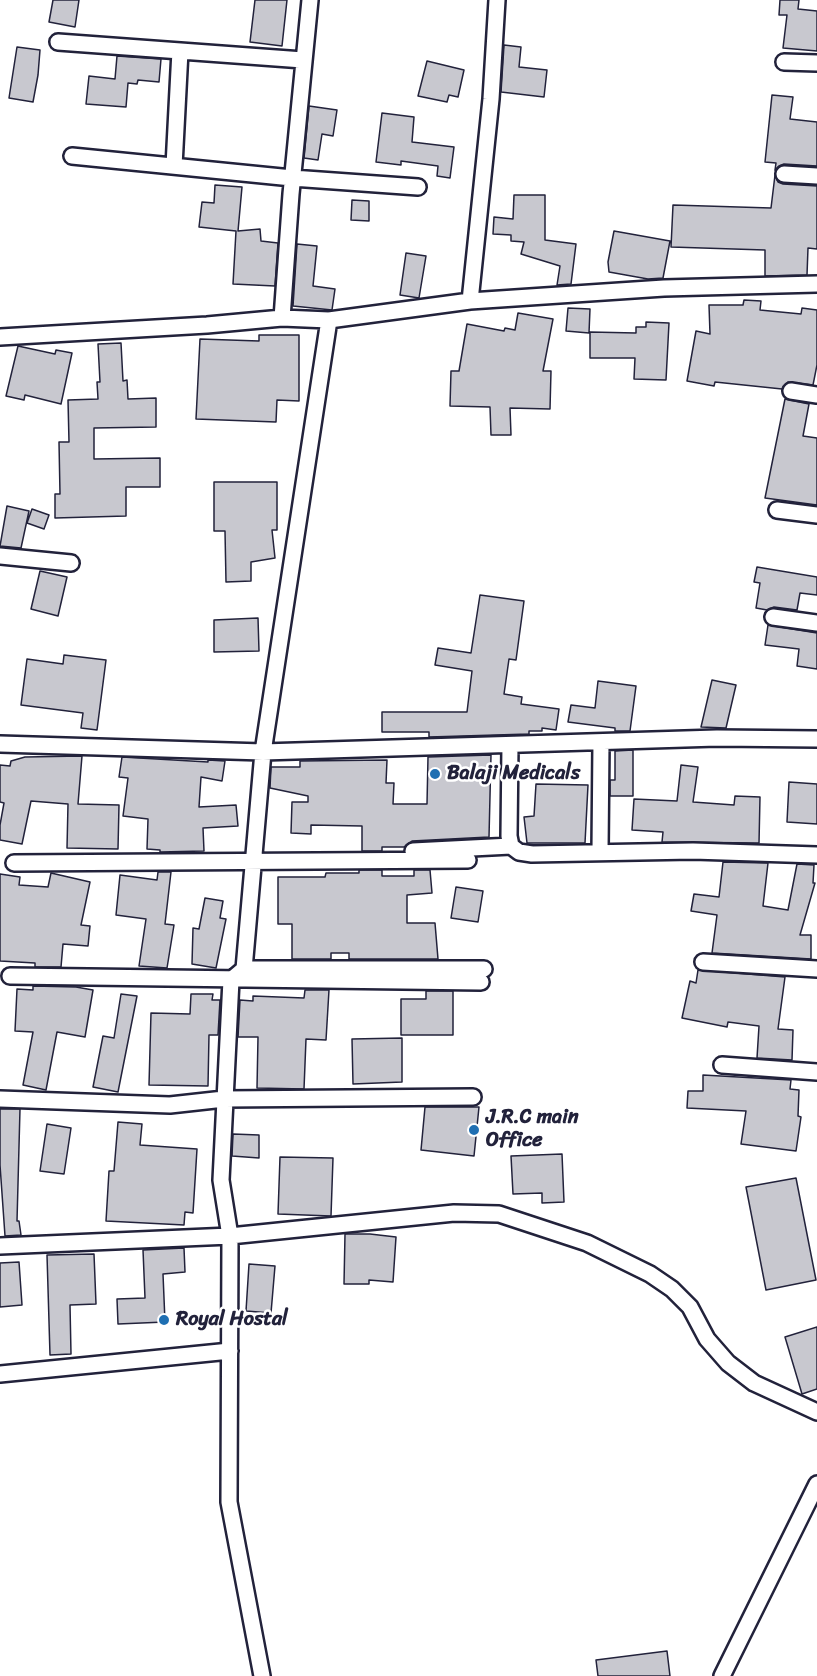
<!DOCTYPE html>
<style>
body{margin:0}
canvas{display:block;background:#fff}
</style>
<canvas width="817" height="1676"></canvas>
<script>
const g = document.querySelector('canvas').getContext('2d');
g.lineJoin = 'round';
function fill(path, color) {
  g.fillStyle = color;
  g.fill(path, 'evenodd');
}
function stroke(path, color, width, dash) {
  g.strokeStyle = color;
  g.lineWidth = width;
  g.lineCap = dash ? 'butt' : 'round';
  g.setLineDash(dash || []);
  g.stroke(path);
}
function drawText(font, color, halo, rows, align = 'center') {
  g.font = font + ' Sriracha,sans-serif';
  g.lineWidth = 5;
  g.setLineDash([]);
  g.textBaseline = 'middle';
  g.strokeStyle = halo;
  g.fillStyle = color;
  for (const [text, x, y, turn = 0] of rows) {
    g.save();
    g.translate(x, y);
    g.rotate((+turn || 0) * Math.PI / 180);
    g.textAlign = isNaN(turn) ? turn : align;
    if (halo) g.strokeText(text, 0, 0);
    g.fillText(text, 0, 0);
    g.restore();
  }
}
const building = new Path2D(`
 M53,0H79L75,27L49,22Z
 M255,0H287L282,46L250,42Z
 M780,0H799L798,9L817,11V51L783,48L787,15H779Z
 M504,45L521,47L519,67L547,70L544,97L501,92Z
 M17,47L40,50L38,75L33,102L9,98Z
 M117,56L161,59L159,82L138,80L137,84L128,83L126,107L86,104L89,76L115,79Z
 M427,61L464,70L458,97L449,95L447,102L418,96Z
 M772,95L793,97L790,119L817,122V166L784,164L779,166L775,170L776,163L765,162Z
 M309,106L337,110L333,136L322,134L318,160L304,158Z
 M382,113L414,117L412,142L454,147L450,178L437,176L438,166L401,161V165L376,162Z
 M775,175L778,182L783,184L817,186V249L808,248L807,275L765,276V250L671,247L673,205L771,208Z
 M215,185L242,187L238,231L260,229L261,241L278,243L275,286L233,284L236,231L199,227L202,202L214,203Z
 M514,195H545V240L576,244L571,284L557,285L560,266L521,254L524,242L511,241V235L493,234L494,217L513,219Z
 M352,200L369,201V221L351,220Z
 M614,231L670,241L663,278L648,279L609,272L608,262Z
 M297,244L317,246L313,286L335,289L332,310L293,306Z
 M406,253L426,256L419,298L400,295Z
 M744,300L761,301L760,310L801,314L802,308L817,310V365L813,385L788,382L782,389L715,382L714,386L687,381L696,331L710,334L709,305H743Z
 M568,308L590,309L589,333L566,331Z
 M518,313L553,319L543,371H551L550,409L510,408L511,435H491L490,407L450,406L451,371H459L467,324L504,331L505,328L515,330Z
 M646,322L669,323L666,380L634,379L635,358H590V332L636,333V327H646Z
 M259,335H299V401L277,400L276,422L196,419L200,339L259,341Z
 M121,343L123,381L127,380L128,399L156,398V427L94,428V459L160,458V487H126V516L55,518V494H60L59,442H69L68,400L98,399L97,382H100L98,344Z
 M18,346L55,354L56,350L72,353L61,404L25,395L24,400L6,396Z
 M785,399L809,404L803,436L817,438V505L765,498Z
 M214,482H277V530H272L275,558L251,562V581L226,582L225,531H214Z
 M7,506L29,511L21,548L0,546Z
 M32,509L49,515L44,529L27,523Z
 M757,567L817,577V595L800,593L797,610L774,607L767,610L756,608L760,583L754,582Z
 M40,571L67,577L58,616L31,609Z
 M480,595L524,601L516,660L509,659L504,694L522,697L521,704L559,709L556,730L542,728V731H529V734L429,737V732H382V712H467L472,671L435,665L438,648L471,653Z
 M258,618L259,651L214,652V620Z
 M768,625L817,633V669L797,666L799,649L765,645Z
 M64,655L106,660L97,730L81,728L83,713L21,705L27,659L63,664Z
 M712,680L736,685L726,728L701,727Z
 M598,681L636,686L630,731H615V728L568,722L571,705L595,708Z
 M633,750V796H610V780H615V751Z
 M491,755L489,837L412,841L404,847H382V851H362V826L311,825V834L291,833L292,802H308V796L270,788L271,767H300V761L387,760L386,783H394L393,804H427L428,757Z
 M82,756L78,804L119,805L118,849L67,848L68,804L31,801L22,844L0,840V825L4,803L0,802V765L10,766L11,761L25,757Z
 M122,757L208,762V760L225,761L222,781L201,777L199,807L236,805L238,826L203,828L204,851L160,852V850L147,849L148,819L123,816L128,778L119,777Z
 M681,765L698,767L693,802L734,805L735,796L760,797L759,843L662,842L663,832L632,830L634,799L677,801Z
 M789,782L817,784V824L787,822Z
 M536,784L588,785L585,843H527L524,817L534,816Z
 M723,862L768,863L763,906L788,910L797,864L814,865L813,883H815L800,935H811V959L712,953L717,915L691,911L694,894L719,897Z
 M359,870H382V876H414V870H430L432,893L407,895V923H435L438,959H349V953H331V959H292V924H278V877H325L326,873H359Z
 M158,872H171L165,924L174,925L167,968L139,966L146,919L116,915L120,875L157,880Z
 M51,873L90,882L81,925L90,926L88,946L63,944L61,967H35V963L0,961V874L20,877L19,885L48,887Z
 M456,887L483,891L478,922L451,918Z
 M205,898L223,901L220,918L226,919L216,968L192,964L193,928L199,929Z
 M698,970L785,977L778,1029L793,1030L792,1060L757,1058L759,1026L728,1022L727,1027L682,1018L690,981L696,983Z
 M33,986L76,987L93,990L85,1037L57,1032L46,1090L23,1085L33,1032L15,1031L17,989L33,990Z
 M305,990H329L326,1040L306,1039L304,1089L257,1088L258,1037H238L240,1000L253,1001V996L304,998Z
 M426,991H453V1035H401V999H426Z
 M121,994L137,996L118,1092L93,1087L103,1036L114,1038Z
 M191,994H213L212,1000H220L218,1035H209L208,1086L149,1085L151,1013L190,1014Z
 M402,1038V1082L353,1084L352,1039Z
 M703,1075L791,1080L790,1089L799,1090L798,1116L801,1117L796,1151L741,1144L746,1111L687,1108L688,1091H703Z
 M425,1107H479L474,1156L421,1150Z
 M0,1109H20L17,1221H19L21,1235L5,1236L0,1165Z
 M118,1122L142,1124L140,1145L197,1149L193,1213L185,1212L184,1225L106,1221L109,1171H114Z
 M47,1124L71,1128L64,1174L40,1171Z
 M233,1134L259,1135V1158L232,1156Z
 M562,1154L564,1202L542,1203V1193L513,1194L511,1156Z
 M280,1157L333,1158L331,1216L278,1214Z
 M796,1178L816,1280L766,1290L746,1187Z
 M345,1234H370L396,1237L393,1282L369,1280V1284H344Z
 M184,1248L185,1272L163,1274L165,1322L118,1324L117,1299L145,1298L143,1250Z
 M94,1254L96,1304L70,1305L71,1354L50,1355L47,1255Z
 M19,1262L22,1305L0,1307V1263Z
 M249,1264L275,1266L271,1313L246,1311Z
 M817,1327V1389L802,1394L785,1337Z
 M667,1651L670,1676H598L596,1660Z`);
fill(building, '#c8c8cf');
stroke(building, '#22223b', 1.5);
const street = new Path2D(`
 M58,42L303,60
 M784,62L817,63
 M72,156L292,178L418,187
 M174,166L180,51
 M784,174L817,176
 M470,301L491,99L497,0
 M282,318L291,194L310,0
 M0,337L207,325L282,318L329,320L470,301L664,288L817,284
 M791,391L817,395
 M777,510L817,515
 M0,556L71,563
 M773,617L817,623
 M0,744L263,752L329,320
 M510,745L509,836L511,846L519,852L532,854L693,851L817,855
 M413,851L511,846
 M600,851L601,742
 M14,863L468,860
 M703,962L817,969
 M244,969H484
 M10,976L481,982
 M722,1065L817,1072
 M0,1099L170,1105L224,1099L473,1097
 M0,1246L230,1236L454,1213L499,1214L587,1243L650,1274L672,1289L690,1307L707,1339L728,1363L754,1383L817,1412
 M0,1374L230,1351
 M262,1676L229,1502L230,1236L221,1180L231,980L244,969L263,752L717,738L817,739
 M722,1676L817,1484`);
stroke(street, '#22223b', 20);
stroke(street, '#fff', 15);
for (const [x, y, r, color] of [
 [435,774,6,"#1f6fb2"],
 [474,1130,6,"#1f6fb2"],
 [164,1320,6,"#1f6fb2"]
]) {
  const dot = new Path2D();
  dot.arc(x, y, r, 0, 2 * Math.PI);
  g.fillStyle = color;
  g.fill(dot);
  stroke(dot, '#fff', 2);
}
drawText('bold 20px', '#22223b', '#fff', [
 ["Balaji Medicals",447,774],
 ["J.R.C main",486,1118],
 ["Office",486,1141],
 ["Royal Hostal",176,1320]
], 'left');
</script>
